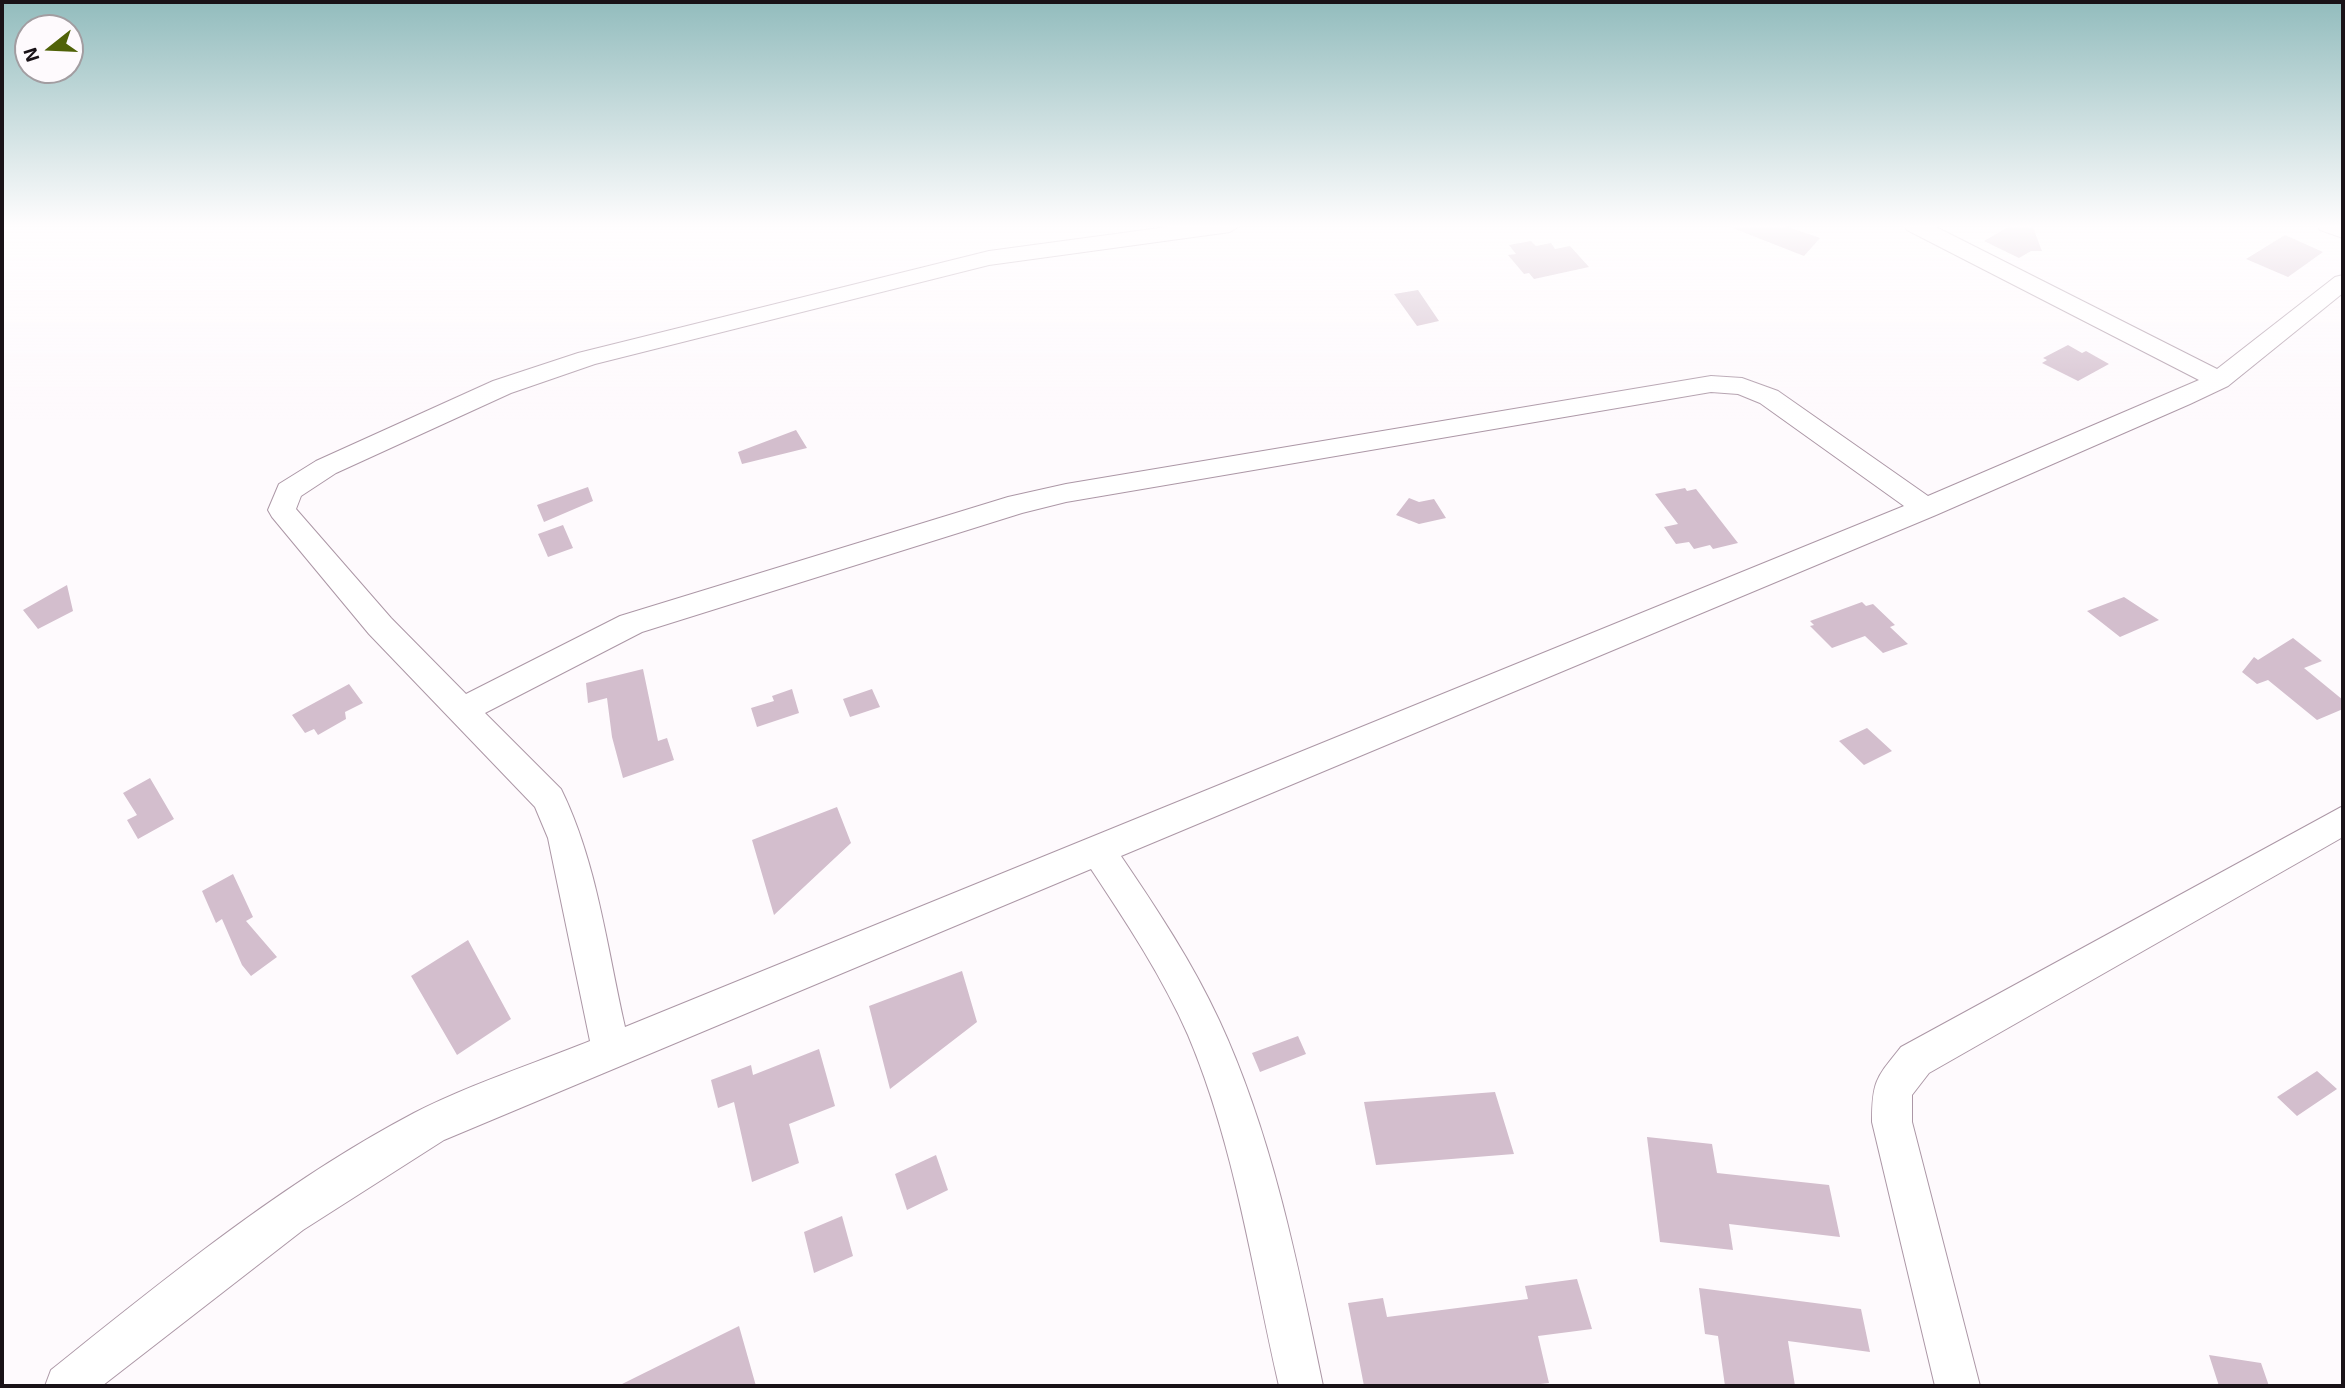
<!DOCTYPE html>
<style>
body{margin:0}
#map{position:relative;width:2345px;height:1388px;overflow:hidden;background:#fefafd;font-family:"Exo 2",sans-serif}
canvas{display:block}
.frame{position:absolute;inset:0;border:4px solid #191217;pointer-events:none}
.north{position:absolute;left:14px;top:14px;width:70px;height:70px;box-sizing:border-box;background:#fefafd;border:2px solid #a29da1;border-radius:50%;rotate:252deg;font-size:19px;font-weight:700;line-height:28px;text-align:center;color:#191217}
.north::after{content:'';display:block;margin:auto;width:24px;height:32px;background:#506208;clip-path:polygon(50% 0,100% 100%,50% 72%,0 100%)}
</style>
<div id="map">
<canvas width="2345" height="1388"></canvas>
<div class="frame"></div>
<div class="north">N</div>
</div>
<script>
const g = document.querySelector('canvas').getContext('2d');
g.lineJoin = 'round';
function fill(path, color) {
  g.fillStyle = color;
  g.fill(path, 'evenodd');
}
function stroke(path, color, width, dash) {
  g.strokeStyle = color;
  g.lineWidth = width;
  g.lineCap = dash ? 'butt' : 'round';
  g.setLineDash(dash || []);
  g.stroke(path);
}
fill(new Path2D(`
 M1725,225H1782L1820,238L1804,256Z
 M2012,225H2032L2042,251H2031L2019,258L1984,241Z
 M2285,235L2323,252L2288,277L2246,259Z
 M1531,241L1536,246L1551,243L1555,249L1570,246L1589,267L1534,279L1529,273L1524,274L1508,255L1516,254L1509,245Z
 M1418,290L1439,321L1417,326L1394,294Z
 M2068,345L2082,353L2086,351L2109,364L2078,381L2042,363L2047,360L2043,358Z
 M796,430L807,448L742,464L738,452Z
 M588,487L593,501L544,522L537,505Z
 M1685,488L1687,491L1696,489L1738,543L1713,549L1710,545L1694,549L1689,542L1676,544L1664,527L1678,524L1655,494Z
 M1409,498L1419,502L1434,499L1446,518L1419,524L1396,515Z
 M563,525L573,548L548,557L538,534Z
 M67,585L73,611L38,629L23,610Z
 M2124,597L2159,620L2120,637L2087,611Z
 M1862,602L1866,606L1873,604L1895,625L1890,627L1908,644L1883,653L1865,636L1832,648L1810,626L1814,625L1810,621Z
 M2293,638L2322,661L2304,668L2343,700V709L2317,720L2268,680L2257,684L2242,672L2254,657L2258,660Z
 M643,669L658,741L667,738L674,760L623,778L612,737L607,698L588,703L586,683Z
 M349,684L363,703L345,712L346,719L318,735L314,729L305,733L292,715Z
 M792,689L799,713L757,727L751,708L774,701L772,696Z
 M872,689L880,707L850,717L843,699Z
 M1867,728L1892,751L1864,765L1839,741Z
 M150,778L174,819L138,839L127,820L137,815L123,793Z
 M837,807L851,843L774,915L752,840Z
 M233,874L253,917L246,921L277,957L251,976L242,965L222,919L216,923L202,891Z
 M468,940L511,1019L457,1055L411,976Z
 M962,971L977,1022L890,1089L869,1006Z
 M1298,1036L1306,1054L1260,1072L1252,1053Z
 M819,1049L835,1106L789,1124L799,1163L752,1182L734,1102L718,1108L711,1080L751,1065L753,1075Z
 M2317,1071L2337,1089L2297,1116L2277,1097Z
 M1495,1092L1514,1154L1376,1165L1364,1102Z
 M1647,1137L1712,1144L1717,1173L1829,1185L1840,1237L1729,1224L1733,1250L1660,1242Z
 M936,1155L948,1190L907,1210L895,1174Z
 M842,1216L853,1256L814,1273L804,1232Z
 M1577,1279L1592,1329L1538,1336L1549,1383L1523,1386H1364L1348,1303L1383,1298L1387,1317L1528,1299L1525,1286Z
 M1699,1288L1861,1309L1870,1352L1788,1341L1795,1386H1725L1718,1336L1705,1334Z
 M739,1326L756,1386H618Z
 M2209,1355L2261,1363L2269,1386H2219Z`), '#d3becd');
const minor = new Path2D(`
 M1182,225H1241L1230,232L989,265L595,364L511,393L336,473L301,496L296,509L391,618L466,694L620,616L1008,497L1066,484L1711,376L1742,378L1778,391L1928,496L2199,380L1907,230L1904,225H1932L2217,369L2335,277L2343,275V293L2228,386L2190,404L1936,515L1121,856C1157,909 1192,962 1219,1020C1272,1134 1298,1264 1323,1386H1279C1252,1269 1235,1146 1188,1035C1162,976 1126,922 1091,869L444,1140L303,1230L102,1386H45L51,1370C166,1278 283,1182 414,1113C468,1085 533,1064 590,1041L548,838L535,807L369,634L272,517L268,510L279,484L316,461L493,381L578,353L989,251ZM1711,392L1738,394L1760,403L1904,506L625,1027C607,948 597,862 561,789L485,713L642,632L1022,513L1066,502Z
 M2317,225H2343V238L2320,230Z
 M2343,806V837L1929,1073L1912,1095V1122L1980,1386H1935L1872,1122C1872,1081 1876,1078 1901,1047Z`);
stroke(minor, '#ac97a6', 2);
fill(minor, '#fff');
const sky = g.createLinearGradient(0, 0, 0, 419);
sky.addColorStop(0, '#92bcbd');
sky.addColorStop(0.54, '#fffdfe');
sky.addColorStop(1, '#fffdfe00');
g.fillStyle = sky;
g.fillRect(0, 0, 2345, 419);
</script>
